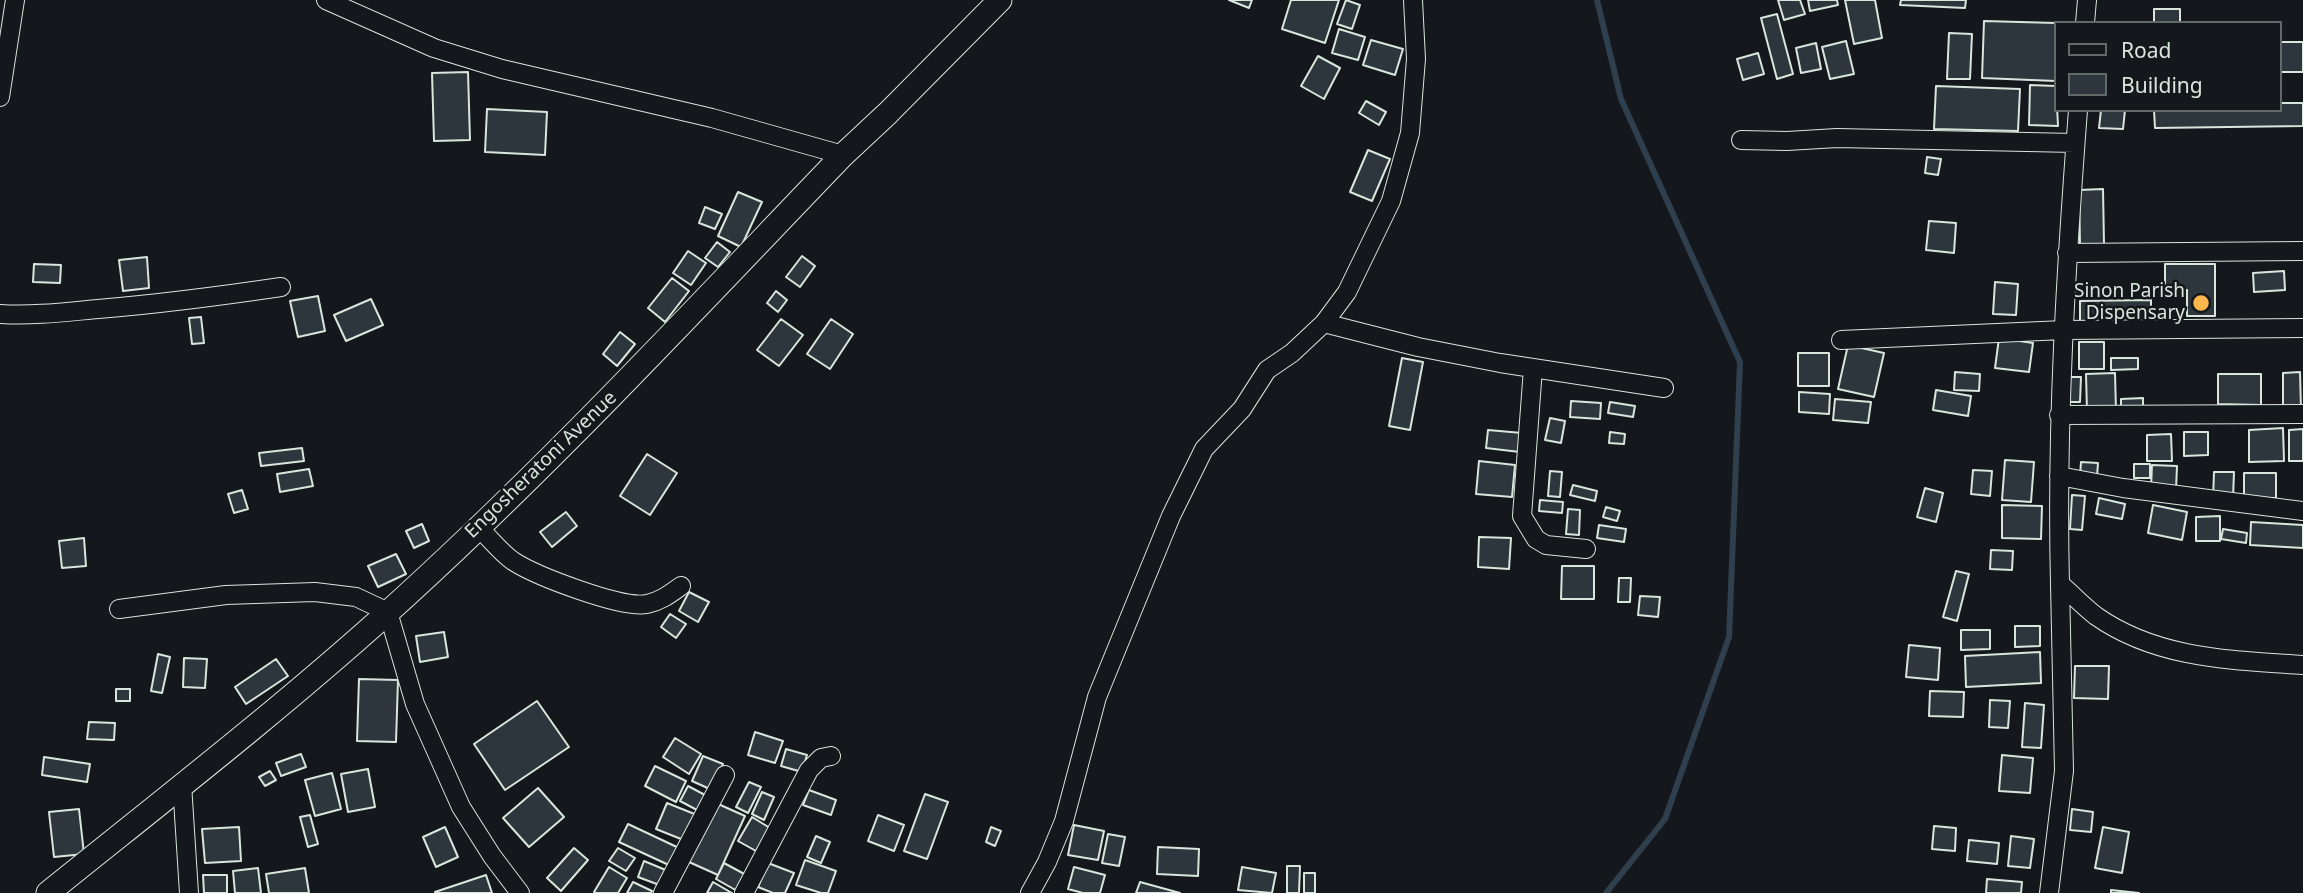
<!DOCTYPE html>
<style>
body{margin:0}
#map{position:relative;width:2303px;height:893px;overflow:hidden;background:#14181c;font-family:"Noto Sans",sans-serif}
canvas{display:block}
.legend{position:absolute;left:2054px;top:21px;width:228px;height:91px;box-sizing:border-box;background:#14181c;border:2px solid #626a69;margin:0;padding:9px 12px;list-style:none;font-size:21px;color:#d8e6dc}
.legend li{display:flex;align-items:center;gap:14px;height:35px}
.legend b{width:35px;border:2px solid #626a69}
</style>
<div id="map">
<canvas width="2303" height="893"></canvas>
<ul class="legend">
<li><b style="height:9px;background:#14181c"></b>Road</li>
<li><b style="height:19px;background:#2c363c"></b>Building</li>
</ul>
</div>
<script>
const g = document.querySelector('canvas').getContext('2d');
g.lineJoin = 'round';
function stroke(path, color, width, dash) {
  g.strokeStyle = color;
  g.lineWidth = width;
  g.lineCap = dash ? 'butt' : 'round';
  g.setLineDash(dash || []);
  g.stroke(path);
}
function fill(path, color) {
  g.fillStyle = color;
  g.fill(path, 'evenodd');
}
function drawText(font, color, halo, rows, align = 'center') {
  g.font = font + ' "Noto Sans",sans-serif';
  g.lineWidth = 5;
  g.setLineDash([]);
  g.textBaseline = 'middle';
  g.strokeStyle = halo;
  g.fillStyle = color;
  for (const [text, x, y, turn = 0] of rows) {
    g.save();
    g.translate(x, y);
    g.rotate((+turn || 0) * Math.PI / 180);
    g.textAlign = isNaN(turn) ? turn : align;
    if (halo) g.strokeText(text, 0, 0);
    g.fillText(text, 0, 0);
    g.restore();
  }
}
stroke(new Path2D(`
 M1597,0L1621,99L1740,362L1729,637L1665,819L1606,893`), '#2f3f4d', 6);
const building = new Path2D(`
 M1229,0H1252L1249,8Z
 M1291,0H1339L1325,43L1282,29Z
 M1346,0L1360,5L1352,29L1337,24Z
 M1778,0H1800L1805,14L1784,20Z
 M1808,0H1837L1838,5L1810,11Z
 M1845,0H1875L1882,38L1854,44Z
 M1901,0H1966L1965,8L1900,5Z
 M2154,9H2180V23H2154Z
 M1777,14L1793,74L1777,79L1761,18Z
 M1984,21L2056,23V81L1982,78Z
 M1339,29L1365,37L1358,60L1332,53Z
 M1949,33L1972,34L1970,79H1947Z
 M1371,40L1403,49L1395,75L1363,65Z
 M1846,41L1854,74L1830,79L1822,47Z
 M2280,42H2303V72H2280Z
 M1816,43L1821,69L1801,73L1796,48Z
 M1758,53L1764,74L1743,80L1737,59Z
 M1318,56L1340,68L1324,99L1301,86Z
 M468,72L470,140L434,141L432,73Z
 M2030,85L2056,86L2058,126L2029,125Z
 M1936,86L2020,89L2018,131L1934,129Z
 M1366,101L1386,112L1379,125L1359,113Z
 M2280,103H2303V126L2155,128L2154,110H2280Z
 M487,109L547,112L545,155L485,152Z
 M2101,110H2125L2123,129L2099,128Z
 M1368,150L1390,159L1372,201L1350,192Z
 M1927,157L1941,159L1938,175L1925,173Z
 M2103,189L2104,244H2080L2079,190Z
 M738,192L762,202L741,247L718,236Z
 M705,207L722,214L715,229L699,223Z
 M1929,221L1956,223L1954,253L1926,250Z
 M717,242L730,252L718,267L705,258Z
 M688,251L706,263L691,285L673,273Z
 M802,256L815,266L800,287L786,277Z
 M147,257L149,288L123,291L119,260Z
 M34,264L61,265L60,283L33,282Z
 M2165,264H2215V316H2187V290L2165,289Z
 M2284,271L2285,290L2254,292L2253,273Z
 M672,278L689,291L665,322L648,308Z
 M1995,282L2018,284L2016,315L1993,314Z
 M776,291L787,300L778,312L767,303Z
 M318,296L325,331L298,337L290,301Z
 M371,299L383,325L346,341L334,315Z
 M2151,300V324H2080V301Z
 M201,317L204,343L192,344L189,318Z
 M781,319L803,335L779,366L757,350Z
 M831,319L853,334L830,369L807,354Z
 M620,332L635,344L617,366L603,354Z
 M1999,338L2033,343L2029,372L1995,368Z
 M2079,342H2104V369H2079Z
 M1848,345L1884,353L1874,397L1838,389Z
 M1798,353H1829V386H1798Z
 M1402,358L1423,362L1410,430L1389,426Z
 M2111,358H2138V369L2111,370Z
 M1955,372L1980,374L1979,391L1954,390Z
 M2300,372L2301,410H2283V373Z
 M2115,373L2116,411L2087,412L2086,374Z
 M2218,374H2261V405L2218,404Z
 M2068,377H2081L2080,402H2066Z
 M1936,390L1971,396L1968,416L1933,410Z
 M1799,392L1830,394L1829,414L1799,412Z
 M2143,398V411L2121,412V399Z
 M1835,399L1871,402L1868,423L1833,420Z
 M1571,401L1601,403L1600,419L1570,417Z
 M1610,402L1635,406L1633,417L1608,413Z
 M1550,418L1565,421L1561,443L1545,440Z
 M2283,428L2284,461L2249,462V430Z
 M2303,429V461H2289V430Z
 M1488,430L1522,433L1520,452L1486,448Z
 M1610,432L1625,434L1624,444L1609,443Z
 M2184,432H2208V455L2184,456Z
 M2171,434L2172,461H2147V435Z
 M302,448L304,461L261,466L259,453Z
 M647,454L677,473L650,515L620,496Z
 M2005,460L2034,462L2031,502L2002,500Z
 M1479,461L1515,465L1512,497L1476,494Z
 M2081,462L2098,463L2097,477L2080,476Z
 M2134,464H2150V478H2134Z
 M2152,465L2177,466L2176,490L2151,488Z
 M309,469L313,486L280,492L277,474Z
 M1973,470L1992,471L1990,496L1971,494Z
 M1550,471L1562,472L1560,497L1548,496Z
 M2214,472H2234L2233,499H2213Z
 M2244,473H2276V498H2244Z
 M1573,485L1597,491L1595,501L1570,495Z
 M1925,488L1943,493L1936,522L1917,517Z
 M242,490L248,509L234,513L228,494Z
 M2072,495L2085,496L2082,530L2070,529Z
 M2099,498L2125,504L2122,519L2096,514Z
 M1540,500L1563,502L1562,513L1539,511Z
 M2002,505L2042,506L2041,539L2002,538Z
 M2153,505L2187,512L2182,540L2148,533Z
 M1606,507L1620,511L1617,521L1603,517Z
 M1568,509L1580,510L1579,535L1566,534Z
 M566,512L577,526L552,547L540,532Z
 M2220,516V541H2196V517Z
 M2251,522L2303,525V548L2250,545Z
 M422,524L429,541L414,548L406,531Z
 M1599,525L1626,529L1624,542L1597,538Z
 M2223,529L2247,533L2246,543L2221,539Z
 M1479,537L1511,538L1509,569L1478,567Z
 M84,538L86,566L62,568L59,541Z
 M1991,550L2013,551L2012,570L1990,569Z
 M396,554L406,574L378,587L368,566Z
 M1562,566H1594V599H1561Z
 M1956,571L1969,574L1957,621L1943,617Z
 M1619,578H1631L1630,602H1618Z
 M689,592L709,602L698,622L679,611Z
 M1640,596L1660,597L1658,617L1638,615Z
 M670,614L686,624L676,638L661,627Z
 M2015,626H2040V646L2015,647Z
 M1961,630H1990V649L1961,650Z
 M444,632L448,657L420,662L416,636Z
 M1909,645L1940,648L1938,680L1906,677Z
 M2040,652L2041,683L1966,687L1965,656Z
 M158,654L170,657L162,693L151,691Z
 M184,658L207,659L205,688L183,687Z
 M276,659L288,676L246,704L235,687Z
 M2075,666H2109L2108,699L2074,698Z
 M359,679L398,680L396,742L357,741Z
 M116,689H130V701H116Z
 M1930,691L1964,692L1963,717L1929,716Z
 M1990,700L2010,701L2008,728L1989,727Z
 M537,701L569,747L505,790L474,744Z
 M2025,703L2044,705L2041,748L2022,747Z
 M89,722L115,723L114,740L87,739Z
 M755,732L783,741L775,763L748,755Z
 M675,738L701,754L689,774L663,757Z
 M786,749L807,755L802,772L781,766Z
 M301,754L306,767L281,776L276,763Z
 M2002,755L2033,758L2030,793L1999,791Z
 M703,756L723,764L712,790L692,781Z
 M44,757L90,764L87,782L42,775Z
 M655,766L686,781L676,802L645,786Z
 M368,769L375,807L348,812L341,774Z
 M270,771L276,780L265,786L259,777Z
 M332,773L341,809L315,816L305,780Z
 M749,782L761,787L748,813L736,807Z
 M688,786L705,795L697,810L680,801Z
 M538,788L564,817L529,847L503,818Z
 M809,790L836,800L831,815L803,805Z
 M762,792L774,797L764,820L752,814Z
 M925,794L948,802L927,859L904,851Z
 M667,803L697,815L686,841L656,829Z
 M716,803L745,816L718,875L689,862Z
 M79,809L84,854L54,857L49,812Z
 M2072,809L2093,812L2091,832L2070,830Z
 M310,815L318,844L308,847L300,817Z
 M878,815L904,825L894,851L868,841Z
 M752,817L770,828L756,851L738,841Z
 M628,824L679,848L671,866L619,842Z
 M1074,825L1104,831L1098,860L1068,855Z
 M1934,826L1956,828L1955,851L1932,849Z
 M239,827L241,861L205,863L202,829Z
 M445,827L458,857L436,867L423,837Z
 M991,827L1001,831L995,846L986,842Z
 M2103,827L2129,832L2122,873L2095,868Z
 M1108,834L1125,837L1119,866L1102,863Z
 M816,836L830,842L821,863L807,857Z
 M2011,836L2034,839L2030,868L2008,866Z
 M1969,840L1999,843L1997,864L1967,861Z
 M1158,847L1199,849L1198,876L1157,874Z
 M574,848L588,860L561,891L547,878Z
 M618,848L635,858L626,871L609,861Z
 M805,860L836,871L828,893H821L796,885Z
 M644,861L668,871L662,886L638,877Z
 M724,863L748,876L739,892L716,879Z
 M768,863L794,873L785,893H773L758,887Z
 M1287,866H1300L1299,893H1287Z
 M609,867L627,878L618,893H596L594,892Z
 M1074,867L1105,875L1100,893H1083L1068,889Z
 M1242,867L1276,873L1272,893L1238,890Z
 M258,868L261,893H235L233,871Z
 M305,868L309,893H269L266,874Z
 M1304,873H1315V893H1304Z
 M203,875H227V893H204Z
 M486,875L492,893H436L435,892Z
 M1987,879L2022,882L2021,893H1986Z
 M633,882L652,891L651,893H627Z
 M713,882L732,893H707Z
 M1140,882L1180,893H1136Z
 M2111,890L2139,893H2111Z`);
fill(building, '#2c363c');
stroke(building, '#d8e6dc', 2);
const minor = new Path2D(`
 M326,0L434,48L502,69L712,118L843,155
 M2085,23L2087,0
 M0,97L15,0
 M2078,110C2066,268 2056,426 2060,584C2072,594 2083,606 2096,616C2157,659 2231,660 2303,665
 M1741,140L1787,141L1837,138L2075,143
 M2067,253L2303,251
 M0,314C33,316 65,312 98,309C159,304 220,296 281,287
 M1324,323L1418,347L1500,363L1664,388
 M1841,340L2064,330L2303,328
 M1533,368L1522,516L1536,539L1546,545L1586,549
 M2059,415L2303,414
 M2059,476L2123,488L2303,511
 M477,526C489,537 500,552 513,561C536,576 622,609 647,604C661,601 670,594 681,586
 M119,609L226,595L315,592L356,597L388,612L415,704L461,807L492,856L520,893
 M182,784L189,893
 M663,893L725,775
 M744,893L809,770L821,758L831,756
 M1030,893L1047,862L1064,821L1097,697L1171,516L1204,449L1242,409L1267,370L1292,353L1324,323L1347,292L1391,201L1410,133L1416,59L1413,0
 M2049,893L2064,771L2060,584`);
const tertiary = new Path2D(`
 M48,893C161,802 277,712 385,615C546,470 693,311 843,155L888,113L1000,0`);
stroke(minor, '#d8e6dc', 20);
stroke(tertiary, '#d8e6dc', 25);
stroke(minor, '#14181c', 18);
stroke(tertiary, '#14181c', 23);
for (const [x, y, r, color] of [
 [2201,303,9,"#ffb74d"]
]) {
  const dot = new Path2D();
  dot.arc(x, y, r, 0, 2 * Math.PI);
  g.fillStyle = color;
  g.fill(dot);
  stroke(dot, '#14181c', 2.5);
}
drawText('19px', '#d8e6dc', '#14181c', [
 ["Sinon Parish",2185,292],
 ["Dispensary",2185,314]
], 'right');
drawText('19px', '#d8e6dc', '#14181c', [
 ["Engosheratoni Avenue",541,465,-44]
]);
</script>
